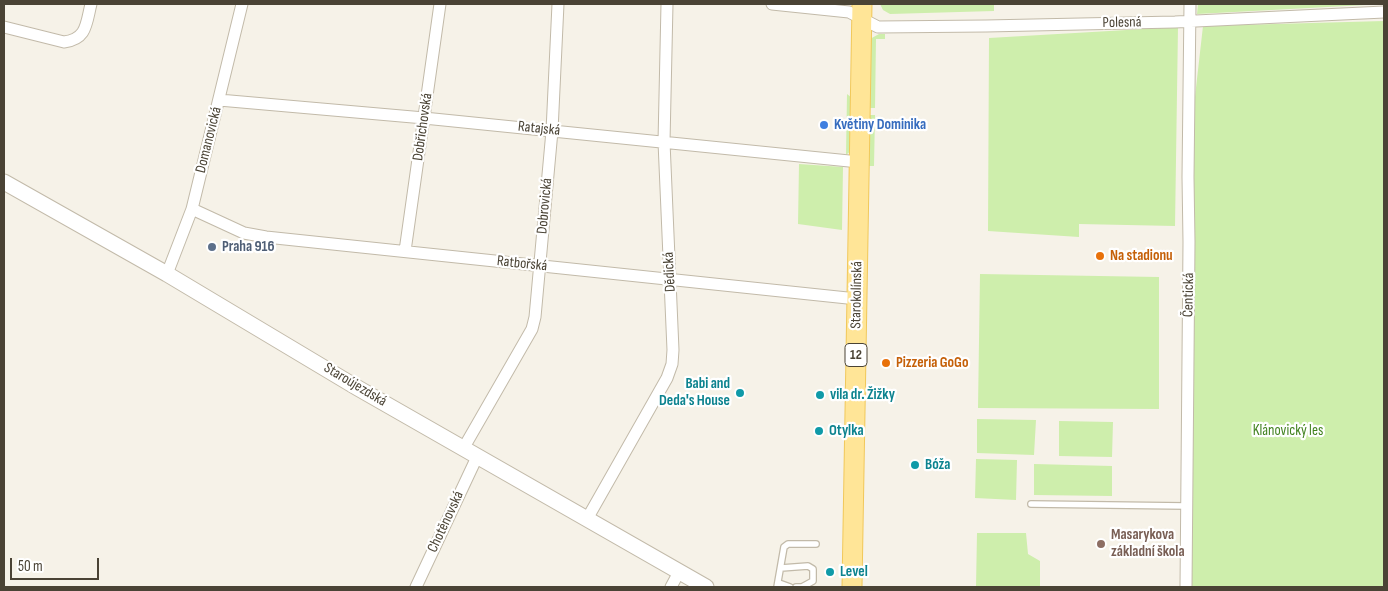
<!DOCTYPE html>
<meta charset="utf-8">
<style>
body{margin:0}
#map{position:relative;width:1388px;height:591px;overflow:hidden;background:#f6f2e8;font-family:"Sofia Sans Condensed",sans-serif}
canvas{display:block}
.frame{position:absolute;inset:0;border:5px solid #4a4335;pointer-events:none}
.scale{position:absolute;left:10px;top:558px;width:89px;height:22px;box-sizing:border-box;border:2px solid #4a4335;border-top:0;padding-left:6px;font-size:15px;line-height:18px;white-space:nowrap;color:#4a4335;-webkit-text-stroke:4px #fff;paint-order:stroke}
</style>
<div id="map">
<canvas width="1388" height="591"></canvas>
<div class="frame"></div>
<div class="scale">50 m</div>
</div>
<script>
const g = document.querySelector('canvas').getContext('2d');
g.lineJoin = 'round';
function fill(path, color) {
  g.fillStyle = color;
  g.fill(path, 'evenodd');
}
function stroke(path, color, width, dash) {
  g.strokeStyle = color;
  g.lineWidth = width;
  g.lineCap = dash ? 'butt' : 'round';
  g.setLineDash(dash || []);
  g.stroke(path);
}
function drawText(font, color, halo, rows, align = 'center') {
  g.font = font + ' "Sofia Sans Condensed",sans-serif';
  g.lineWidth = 4.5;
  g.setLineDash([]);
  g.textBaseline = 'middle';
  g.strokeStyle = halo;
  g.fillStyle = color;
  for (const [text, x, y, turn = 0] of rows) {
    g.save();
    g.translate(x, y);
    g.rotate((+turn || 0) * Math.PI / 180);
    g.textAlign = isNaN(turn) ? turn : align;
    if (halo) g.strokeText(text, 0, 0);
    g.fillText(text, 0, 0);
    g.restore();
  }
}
fill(new Path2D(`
 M880,4H994V11L890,14L883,10Z
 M1198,4H1384L1197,14Z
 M1384,21V587H1191L1193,114L1203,26Z
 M1178,27L1175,226L1079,224V237L988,231L989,38Z
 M879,34H885V39H876L875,108H870L867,105L870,39Z
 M847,94L852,98L853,149L846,155Z
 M870,115H875L874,166H866L867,116Z
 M799,164L843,167L842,230L798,224Z
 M980,274L1159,277V409L978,408Z
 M977,419L1036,420L1034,455L977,453Z
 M1059,421L1113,422L1112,457L1059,456Z
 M976,459L1017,460L1016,500L975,498Z
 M1034,464L1112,466V496L1034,495Z
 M977,533H1026L1028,554L1040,561V587H976Z`), '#ceeeac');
const service = new Path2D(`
 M1031,504L1186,506
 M781,568L808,566L813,569V581L802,587H796
 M779,583L790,587
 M777,587L784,547L788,544H816`);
const minor = new Path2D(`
 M772,4L849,12L878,27L986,26L1175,22L1384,12
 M4,27L64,42C87,39 86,24 91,4
 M219,100L424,118L859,162
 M192,209L244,233L266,237L857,299
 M405,251L440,4
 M167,274L192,209L242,4
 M463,449L532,329L535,317L552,131L558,4
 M587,519L667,378L672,364L673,350L664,142L667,4
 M416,587L477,457
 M671,587L679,572
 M1186,587L1189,242L1188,177L1190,4`);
const tertiary = new Path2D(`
 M4,182L167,274L356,387L706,587`);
const primary = new Path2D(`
 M852,587L862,4`);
stroke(service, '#c2baa9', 8);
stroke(minor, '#c2baa9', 13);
stroke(tertiary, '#c2baa9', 17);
stroke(primary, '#f1c85a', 21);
stroke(service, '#fff', 5.5);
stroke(minor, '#fff', 11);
stroke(tertiary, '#fff', 15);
stroke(primary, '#ffe597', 19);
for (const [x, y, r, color] of [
 [824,125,5,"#3f7fe0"],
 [212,247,5,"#5c6f8a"],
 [1100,256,5,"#e8710a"],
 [886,363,5,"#e8710a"],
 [740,393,5,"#0f9aa8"],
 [820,395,5,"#0f9aa8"],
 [819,431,5,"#0f9aa8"],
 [915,465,5,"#0f9aa8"],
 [1101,544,5,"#8d6e63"],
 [830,572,5,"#0f9aa8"]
]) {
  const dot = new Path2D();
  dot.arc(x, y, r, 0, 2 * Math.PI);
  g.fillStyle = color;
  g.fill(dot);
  stroke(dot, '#fff', 2);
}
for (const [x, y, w] of [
 [856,355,22]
]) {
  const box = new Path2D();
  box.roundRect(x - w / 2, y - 11.5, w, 23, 4);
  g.fillStyle = '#fff';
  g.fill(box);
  stroke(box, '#4a4335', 1);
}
drawText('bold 14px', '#4a4335', null, [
 ["12",856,355]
]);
drawText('15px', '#4a4335', '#fff', [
 ["Polesná",1122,23,-1],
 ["Dobřichovská",423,127,-82],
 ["Ratajská",539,129,6],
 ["Domanovická",209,140,-76],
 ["Dobrovická",545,206,-85],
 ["Ratbořská",522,264,6],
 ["Dědická",670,272,-93],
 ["Starokolínská",857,295,-89],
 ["Čentická",1189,295,-89],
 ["Staroújezdská",355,385,31],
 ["Chotěnovská",446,522,-65]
]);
drawText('bold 15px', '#366cbe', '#fff', [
 ["Květiny Dominika",834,125]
], 'left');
drawText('bold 15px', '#4e5e75', '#fff', [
 ["Praha 916",222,247]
], 'left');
drawText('bold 15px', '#c56008', '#fff', [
 ["Na stadionu",1110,256],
 ["Pizzeria GoGo",896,363]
], 'left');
drawText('bold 15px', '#0d838f', '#fff', [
 ["Babi and",730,384,"right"],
 ["Deda's House",730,401,"right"],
 ["vila dr. Žižky",830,395],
 ["Otylka",829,431],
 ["Bóža",925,465],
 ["Level",840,572]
], 'left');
drawText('15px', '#438321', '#fff', [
 ["Klánovický les",1288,431]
]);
drawText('bold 15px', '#785e54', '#fff', [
 ["Masarykova",1111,535],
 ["základní škola",1111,552]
], 'left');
</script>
